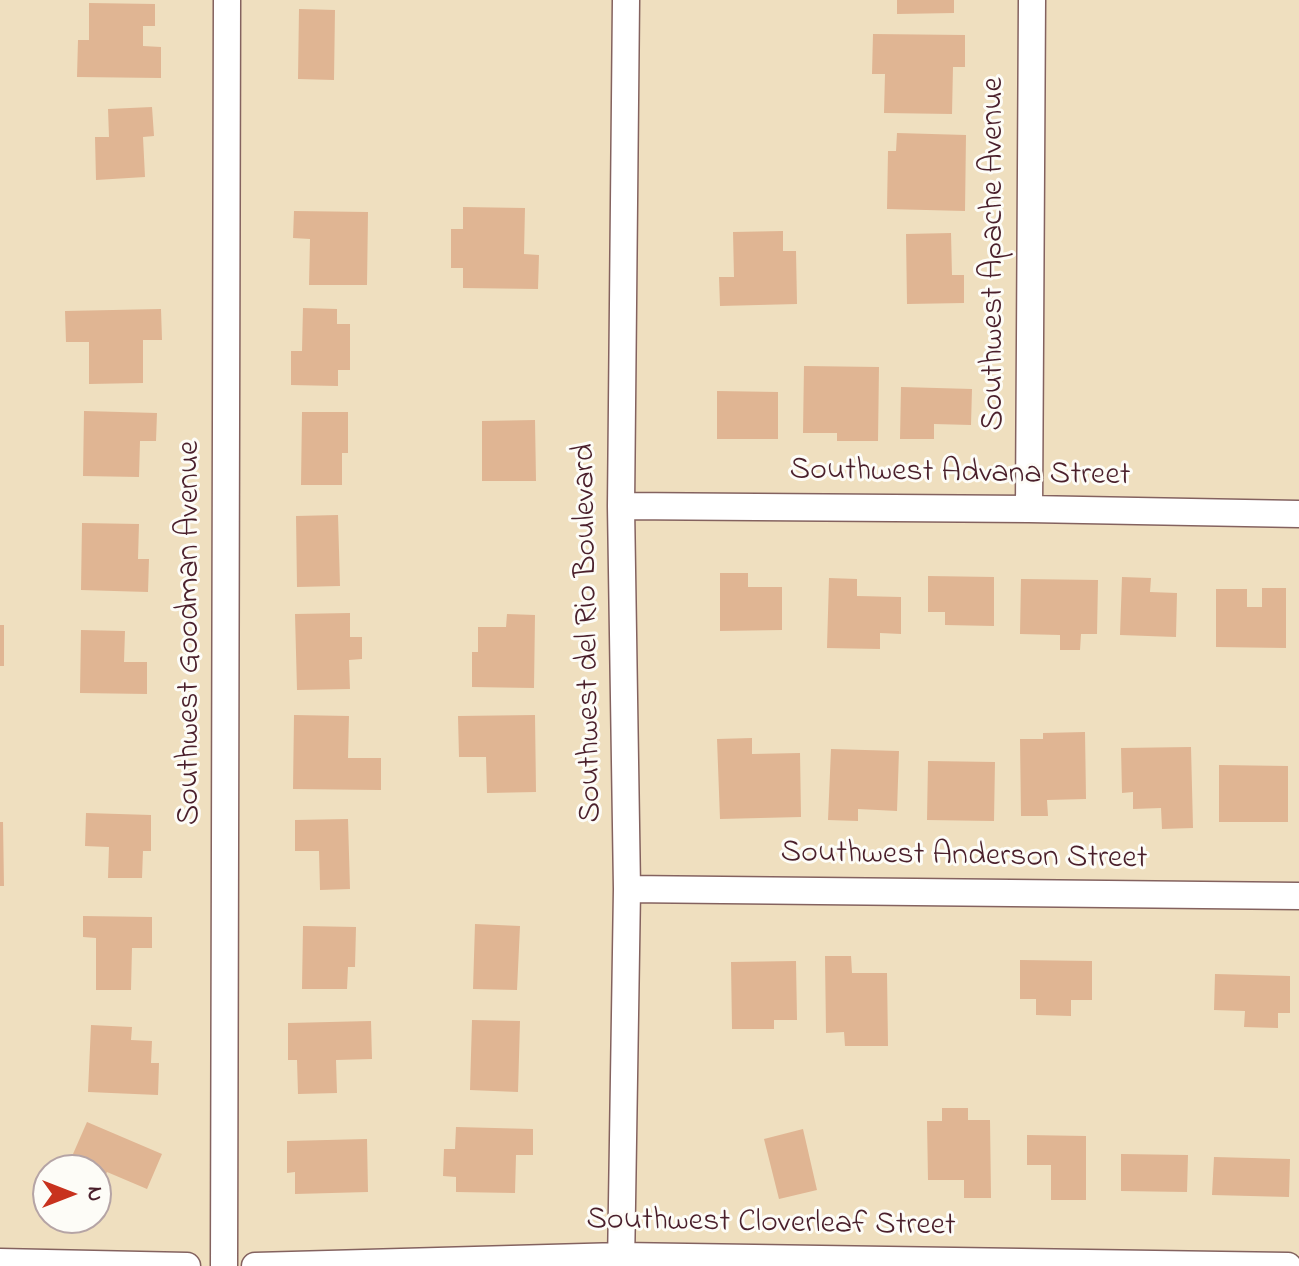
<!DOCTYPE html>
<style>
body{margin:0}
#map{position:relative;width:1299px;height:1266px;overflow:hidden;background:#efdfbf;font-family:"Indie Flower",sans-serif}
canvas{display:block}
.north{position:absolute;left:32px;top:1154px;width:80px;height:80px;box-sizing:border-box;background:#fdfcf7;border:2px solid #b5a4a5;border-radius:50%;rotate:90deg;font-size:22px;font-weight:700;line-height:32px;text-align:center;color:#4a1f2b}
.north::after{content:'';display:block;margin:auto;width:28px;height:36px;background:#c8321e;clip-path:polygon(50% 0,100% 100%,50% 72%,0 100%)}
</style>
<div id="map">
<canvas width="1299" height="1266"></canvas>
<div class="north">N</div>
</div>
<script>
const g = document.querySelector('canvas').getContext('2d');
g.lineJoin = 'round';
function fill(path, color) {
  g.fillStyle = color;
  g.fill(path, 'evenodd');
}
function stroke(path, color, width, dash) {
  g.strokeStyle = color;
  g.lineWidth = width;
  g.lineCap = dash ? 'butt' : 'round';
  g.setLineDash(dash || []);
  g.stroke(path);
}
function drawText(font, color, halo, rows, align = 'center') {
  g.font = font + ' "Indie Flower",sans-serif';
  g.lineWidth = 6;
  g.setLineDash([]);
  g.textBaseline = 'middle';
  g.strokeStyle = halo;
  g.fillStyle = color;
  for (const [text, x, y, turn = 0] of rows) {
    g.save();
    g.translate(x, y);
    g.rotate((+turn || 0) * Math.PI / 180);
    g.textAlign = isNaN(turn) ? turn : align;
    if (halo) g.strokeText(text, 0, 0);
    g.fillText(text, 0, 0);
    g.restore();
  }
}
fill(new Path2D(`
 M897,0H954V13L897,14Z
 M89,3L155,4V26H143V46L161,47V78L77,77L78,40H89Z
 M299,9L335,10L334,80L298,79Z
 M873,34L965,35V67H953L952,114L884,113L885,74H872Z
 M152,107L154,136L143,137L145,177L96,180L95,137H109L108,109Z
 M897,133L966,135L965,211L887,209L888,151H896Z
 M463,207L525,208L524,254L539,255L538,289L463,288V268H451V229H463Z
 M294,211L368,212L367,285H309L310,239L293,238Z
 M783,231V251H796L797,304L720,306L719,277H734L733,232Z
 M951,233L952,275H964V303L907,304L906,234Z
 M303,308L337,309V324H350V370H338V386L291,385V351H302Z
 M161,309L162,340H143V383L89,384V342H66L65,311Z
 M804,366L879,367L878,441H837V433H803Z
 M901,387L972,389L971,425L934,424V439H900Z
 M717,391L778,392V439H717Z
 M84,411L157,413L156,441H140L139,477L83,476Z
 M302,412H348V453H342V485H301Z
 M535,420L536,481H482V421Z
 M338,515L340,586L297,587L296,516Z
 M82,523L139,524L138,559H149L148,592L81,590Z
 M720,573H748V587H782V630L720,631Z
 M928,576L994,577V626L945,625V612H928Z
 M1122,577L1151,578L1150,592L1177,593L1176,637L1120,635Z
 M829,578L857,579V596L901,597V634L880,633V649L827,648Z
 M1021,579L1098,580L1097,634H1081L1080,650H1060V635L1020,634Z
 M1262,588H1286V648L1216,647V589H1247V607H1262Z
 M350,613V637H362V659L349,660L350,689L297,690L295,614Z
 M507,614L535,615L534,688L472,687V652H478V627H506Z
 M0,625H4V666H0Z
 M81,630L125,631L124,662H147V694L80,693Z
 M294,715L349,716L348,758H381V790L293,789Z
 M535,715L536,792L487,793L486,757H459L458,716Z
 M1085,732L1086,799L1047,800L1048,816H1021L1020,739H1043V733Z
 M752,738V754L800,753L801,817L720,819L717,739Z
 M1191,747L1193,828L1162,829L1161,808L1133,809V792L1122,793L1121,748Z
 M831,749L899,751L897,811L858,809V821L828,820Z
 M928,761L995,762L994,821L927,820Z
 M1219,765L1288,766V822H1219Z
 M86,813L151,815V851H143L142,878H108L109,847L85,846Z
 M348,819L350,889L320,890L319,851H295V820Z
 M0,822H3L4,886H0Z
 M83,916L152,917V948H132L131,990H96V938L83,937Z
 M475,924L520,926L517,990L473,989Z
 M303,926L356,927L355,967H348L347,989H302Z
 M825,956H851L852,973H887L888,1046H845L844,1032L826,1033Z
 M1020,960L1092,961V1000H1071V1016L1036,1015V999H1020Z
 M796,961L797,1020H774V1029H732L731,962Z
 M1215,974L1290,976V1013H1278V1028L1244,1027L1245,1011L1214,1010Z
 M472,1020L520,1021L518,1092L470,1090Z
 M371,1021L372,1059L336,1060L337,1093L298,1094L297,1060H288V1023Z
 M91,1025L132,1027L131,1040L152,1041L151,1063H159L158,1095L88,1092Z
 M942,1108H968V1120H990L991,1198H964V1180H928L927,1121H942Z
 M87,1122L162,1154L147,1189L107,1172L96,1197V1170H66Z
 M456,1127L533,1129V1155H516L515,1193L456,1192V1177L443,1176L444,1149H455Z
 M803,1129L817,1190L779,1199L764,1139Z
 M1027,1135L1086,1136V1200H1051V1165H1027Z
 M367,1139L368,1192L295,1194V1172L287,1173V1141Z
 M1121,1154L1188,1155L1187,1192L1121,1191Z
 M1214,1157L1290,1159L1289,1197L1212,1195Z`), '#e0b593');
const minor = new Path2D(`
 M621,506L1029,509L1299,514
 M1029,509L1032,0
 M627,889L1299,896
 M0,1262L187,1266
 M224,1266L227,0
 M255,1266L621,1256L1288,1266
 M621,1266L627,889L621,506L626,0`);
stroke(minor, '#84625f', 29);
stroke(minor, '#fff', 26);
drawText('32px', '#4a1f2b', '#fdfcf7', [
 ["Southwest Apache Avenue",996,254,-90],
 ["Southwest Advana Street",960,475,1],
 ["Southwest Goodman Avenue",192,633,-90],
 ["Southwest del Rio Boulevard",590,633,-91],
 ["Southwest Anderson Street",964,858,1],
 ["Southwest Cloverleaf Street",771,1225,1]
]);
</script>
